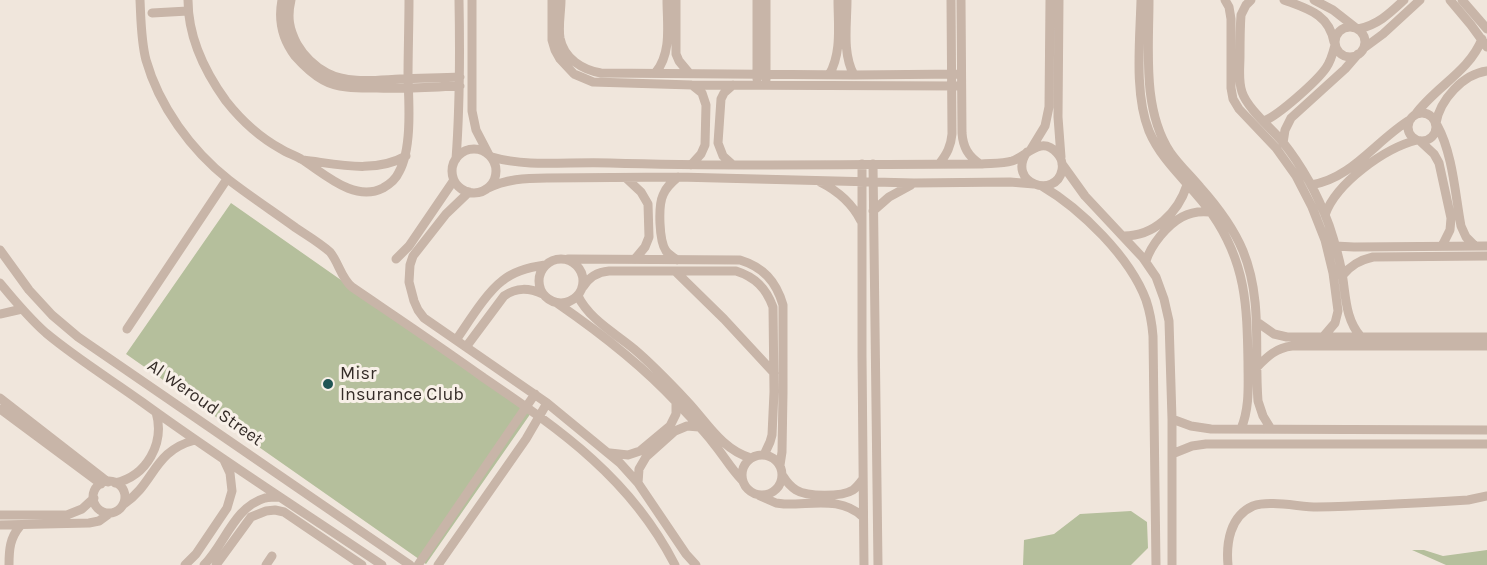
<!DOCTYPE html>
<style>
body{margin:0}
canvas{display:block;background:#f0e6dc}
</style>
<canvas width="1487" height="565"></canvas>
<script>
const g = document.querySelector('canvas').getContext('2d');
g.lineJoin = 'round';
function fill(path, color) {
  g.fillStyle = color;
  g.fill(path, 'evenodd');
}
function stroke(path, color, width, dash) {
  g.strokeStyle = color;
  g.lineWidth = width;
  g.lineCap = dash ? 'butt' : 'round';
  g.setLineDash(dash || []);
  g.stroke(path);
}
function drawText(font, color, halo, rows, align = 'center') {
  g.font = font + ' Karla,sans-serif';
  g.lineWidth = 6;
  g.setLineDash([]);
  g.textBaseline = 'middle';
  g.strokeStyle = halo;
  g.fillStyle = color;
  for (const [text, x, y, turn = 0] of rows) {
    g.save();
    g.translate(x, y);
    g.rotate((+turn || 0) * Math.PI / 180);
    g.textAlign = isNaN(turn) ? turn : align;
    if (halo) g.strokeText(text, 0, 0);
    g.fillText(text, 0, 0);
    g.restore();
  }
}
fill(new Path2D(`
 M231,203L531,413L426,564L126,354Z
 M1131,511L1147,522L1148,548L1131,565H1023L1024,540L1054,534L1080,514Z
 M1412,550H1424L1443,556L1487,550V565H1446Z`), '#b5bf9c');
stroke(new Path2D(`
 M140,0C141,20 141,41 146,60C159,106 191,150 229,180C251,197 274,212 296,228C308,236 320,243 330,252C339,263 341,278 352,287C396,317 441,347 484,378C562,431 631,479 675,565
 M188,0C188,37 205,72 226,101C241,120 259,137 281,149C287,153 294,155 301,159C324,173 354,203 383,188C390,184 396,179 399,172C412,149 409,104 408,78C408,52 409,26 409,0
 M282,0C278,21 282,39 295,56C303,65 312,74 323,80C339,89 359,88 377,88C405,89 432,87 460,86
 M291,0C287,17 289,29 297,44C304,56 314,66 327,73C348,84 376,80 400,79C420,78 440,78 460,77
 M472,0V111L476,130L488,153
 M552,0V40L555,50L560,59L574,74L593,82L692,85L961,86
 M561,0C561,12 558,26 560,38C564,59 583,70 601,73L854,75L961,74
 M676,0V54L679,61L689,73
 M847,0C847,25 842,53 854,75
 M961,0L962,133C963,147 968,156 980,164
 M1059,0L1058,117L1061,157
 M1141,0C1140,40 1134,94 1149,131C1163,164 1192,185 1212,214C1246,263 1247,305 1248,362C1248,385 1250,407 1241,429
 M1149,0C1149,49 1142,109 1170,152C1179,165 1190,175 1200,187C1217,206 1233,227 1243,251C1263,300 1254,350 1258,401L1263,416L1271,429
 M1225,0L1229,7L1231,19V88L1233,99L1239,109L1276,148L1296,176L1312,207L1325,240L1333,273L1338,311L1335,323L1323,337
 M1251,0L1246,5L1241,15C1240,29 1240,42 1240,56C1240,68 1238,81 1242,92C1247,108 1271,128 1282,141C1302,166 1318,195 1329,225C1334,240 1339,257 1342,273C1346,296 1345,319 1361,337
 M1284,0C1308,9 1329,14 1334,42
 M1314,0L1333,10L1356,28
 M1450,0L1471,25L1487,47
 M1462,0L1487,29
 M152,13L188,11
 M1335 42a15 15 0 1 1 30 0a15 15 0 1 1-30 0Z
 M1358,29C1378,25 1390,13 1404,0
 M1364,48L1383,34L1420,0
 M656,72C672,52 667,24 667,0
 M829,75C842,53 838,25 838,0
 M757,79V0
 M766,80V0
 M733,85L724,93L721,99L718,143L723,156L733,165
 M1408 127a14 14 0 1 1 28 0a14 14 0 1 1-28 0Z
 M1415,115C1435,87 1469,72 1482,39
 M1264,121C1279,115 1317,81 1326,68C1331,61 1333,53 1335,45
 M1436,123C1440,100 1463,74 1487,71
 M1437,125C1453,154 1455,194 1461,226L1466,237L1475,246
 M1420,141L1434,154L1439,163L1451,218L1450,230L1442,246
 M1283,143L1285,130L1291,118L1345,69L1358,54
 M1031,149L1045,126L1049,107L1050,0
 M452 171a22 22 0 1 1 44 0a22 22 0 1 1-44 0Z
 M492,157C529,168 571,161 610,163C733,167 856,164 980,164C990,163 1002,164 1012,161C1027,156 1041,135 1057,153C1061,157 1063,164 1062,170C1056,200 1006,183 1027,152
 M456,159C460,106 460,53 459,0
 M303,160C337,164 374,174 406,156
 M862,164V356L864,565
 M873,164L878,565
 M939,164C947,154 951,146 952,134L951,0
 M1062,164L1085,196L1143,258L1156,277L1164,299L1169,321L1172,419V565
 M691,165L701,154L705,145L706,105L702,93L692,85
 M626,178L641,192L648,204L649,237L645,247L635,259
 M820,182C838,191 852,203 861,221
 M1311,185C1353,178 1376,140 1411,119
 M1042,186C1081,209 1130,257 1146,300C1150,312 1152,323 1153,336L1156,565
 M486,189C506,179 525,178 547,178L678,177L914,183L1010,182L1034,184
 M469,192L446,214L413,256L410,265L409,282L414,301L418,310L424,318L547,403L620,463L638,483L686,554L696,565
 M873,211L889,197L911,185
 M1325,215C1336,183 1385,148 1417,140
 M1124,236C1154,236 1178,213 1187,185
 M1335,246L1354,247L1487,246
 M0,250L29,290L52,315L78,337L410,565
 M539 281a22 22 0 1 1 44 0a22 22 0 1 1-44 0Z
 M396,259L409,246L454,180
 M568,259L740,260C763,267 776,281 783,305V393L782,452L780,465
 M677,260C673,257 669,255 666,251C659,241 658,206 663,195C666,187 672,182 678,177
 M1146,261C1151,245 1167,225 1182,217C1191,212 1201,211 1210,212
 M675,271L724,319L774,373
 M1342,276C1351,265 1360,260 1373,257L1487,256
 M0,283C14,300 29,318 46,333C76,358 110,379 142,402C220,459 302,511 382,565
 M583,287C589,277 597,272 609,271H736C755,277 766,288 773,307L774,392L772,435L770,442L764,455
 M578,296C589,319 615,333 634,349C653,365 670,383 687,401C706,421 722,450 751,458
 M557,303C599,332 642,365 677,403C689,416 703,429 714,444C724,456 731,469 742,480
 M0,314L22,309
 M1257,322L1274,334L1287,337H1487
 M127,329L227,179
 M456,340C468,323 486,293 502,281C514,271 530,267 545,265
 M466,347L504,296C517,287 529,288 543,294
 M1257,367C1268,356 1276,348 1292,346H1487
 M0,398L108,482
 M0,409L101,484
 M1172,419L1191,426L1211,429L1487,430
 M610,453L628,455L640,451L670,426L676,414V401
 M1172,454L1192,446L1206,444H1487
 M742 475a20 20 0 1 1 40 0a20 20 0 1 1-40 0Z
 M783,476C786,481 790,486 796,490C807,497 842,497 853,490C857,487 860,483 863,479
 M93 497a16 16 0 1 1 32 0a16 16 0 1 1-32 0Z
 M115,483C147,476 165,443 156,412
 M638,483L639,469L646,457L675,431L687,426L699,427
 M760,496L776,503L784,504C812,505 841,496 863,517
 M124,504C155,483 153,451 195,440
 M0,515H67L82,509L94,498
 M0,525L89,523L99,521L110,513
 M9,565C9,549 10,538 20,526
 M185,565L196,554L227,508L232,491L230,473L224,460
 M204,565C225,544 234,507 265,498C270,497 275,497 280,497
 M216,565L251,517L266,511L275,510L284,512L362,565
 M266,565L272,556
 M418,565L535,394
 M438,565L526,439L547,403
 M1228,565C1226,543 1230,516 1253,506C1269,500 1300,507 1317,507C1367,506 1418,503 1468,500L1487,496`), '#c8b5a8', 9);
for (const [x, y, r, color] of [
 [328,384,6,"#205454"]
]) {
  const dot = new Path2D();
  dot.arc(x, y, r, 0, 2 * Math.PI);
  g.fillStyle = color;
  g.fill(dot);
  stroke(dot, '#f8f0e8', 2);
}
drawText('18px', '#352c28', '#f8f0e8', [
 ["Misr",340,374],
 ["Insurance Club",340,395]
], 'left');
drawText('18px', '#352c28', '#f8f0e8', [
 ["Al Weroud Street",205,403,35]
]);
</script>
